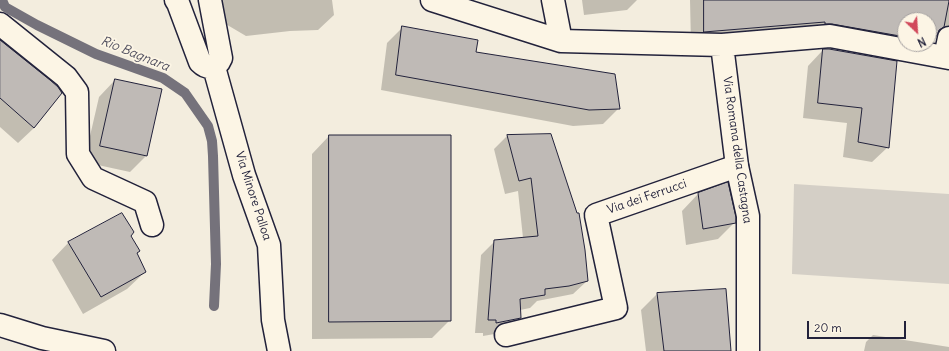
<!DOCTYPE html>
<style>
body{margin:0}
#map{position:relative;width:949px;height:351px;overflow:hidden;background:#f3edde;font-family:Delius,sans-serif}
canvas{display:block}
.north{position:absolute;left:897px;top:12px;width:40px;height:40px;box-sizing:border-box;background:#fcf5e5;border:1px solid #a5a1a1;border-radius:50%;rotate:155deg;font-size:11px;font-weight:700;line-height:16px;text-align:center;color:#22223b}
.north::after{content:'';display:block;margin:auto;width:14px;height:18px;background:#d1495b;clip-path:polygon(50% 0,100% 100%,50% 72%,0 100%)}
.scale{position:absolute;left:807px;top:321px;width:99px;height:18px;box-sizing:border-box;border:2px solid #22223b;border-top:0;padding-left:5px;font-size:12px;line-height:14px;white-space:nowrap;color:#22223b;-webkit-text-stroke:3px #fcf5e5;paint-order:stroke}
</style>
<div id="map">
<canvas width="949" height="351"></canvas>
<div class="north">N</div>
<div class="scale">20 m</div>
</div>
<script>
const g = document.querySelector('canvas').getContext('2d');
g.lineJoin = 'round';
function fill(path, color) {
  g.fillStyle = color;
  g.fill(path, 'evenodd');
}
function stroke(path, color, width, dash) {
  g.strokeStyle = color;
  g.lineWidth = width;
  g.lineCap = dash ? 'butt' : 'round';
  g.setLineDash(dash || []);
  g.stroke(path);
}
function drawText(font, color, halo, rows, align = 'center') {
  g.font = font + ' Delius,sans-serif';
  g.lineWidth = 3.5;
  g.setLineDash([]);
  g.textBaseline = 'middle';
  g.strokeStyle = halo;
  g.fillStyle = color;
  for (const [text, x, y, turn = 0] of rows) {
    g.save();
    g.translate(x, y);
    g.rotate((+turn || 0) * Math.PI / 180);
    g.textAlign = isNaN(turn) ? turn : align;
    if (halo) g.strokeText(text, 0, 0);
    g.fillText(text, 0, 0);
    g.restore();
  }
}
fill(new Path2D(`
 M794,184L949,194V284L792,274Z`), '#d4cfc6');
fill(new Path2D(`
 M218,0H332L334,15L318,30L290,31L246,36L207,13Z
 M582,0H637L627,10L584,15Z
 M690,0H949V52L938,39H932L929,42V20H905V44L818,37L691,44Z
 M403,27L475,53L619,108L603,124L573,126L381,90L387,43Z
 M0,41L61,93L34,128L18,143L0,127Z
 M823,50H829L888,147L872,162L843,157L847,123L803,118L808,66Z
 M115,80L147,155L130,172L84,162L99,97Z
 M550,135L587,281L573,294L537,301L530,308L520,310V318L506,332L483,336V333H475L481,255L495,241L523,238L518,191L505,194L494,149L507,136Z
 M329,136L450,320L432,338L312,339V154Z
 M698,194L734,223L718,239L686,245L682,211Z
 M130,236L136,254L145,272L127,289L83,314L52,260L69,242Z
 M658,293L730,351H646L641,310Z
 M873,335L949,347V351H864L866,342Z`), '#0003');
stroke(new Path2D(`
 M2,0L5,7L37,25L96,54L163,78L185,93L208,126L212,141L213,156L216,264L214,306`), '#75727b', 10);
const building = new Path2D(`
 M704,0H949V1L944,27L939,30L937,36L929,35V20H905V32L900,31V36L832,24H825V22L704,32Z
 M402,26L478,40L476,52L615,74L620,109L589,110L396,75Z
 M0,40L50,80L58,87L62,93L34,128L0,98Z
 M823,49H829L897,61L889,148L858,142L862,108L818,103Z
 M115,79L162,89L147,156L100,146Z
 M551,134L577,213H579L585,250L588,281L569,286L545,289V295L520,299L521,318L496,323V320H488L494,240L538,236L531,178L519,181L507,135Z
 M329,135H451V321L329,322Z
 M728,182L736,217V223L703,229L698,193Z
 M122,213L134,232L131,236L140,251L137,253L146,272L101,297L68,242Z
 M726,289L731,351H664L657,293Z`);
fill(building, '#bfbab6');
stroke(building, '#22223b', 1);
const pedestrian = new Path2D(`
 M506,335L616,308L596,215L737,166`);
const minor = new Path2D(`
 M176,0L178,3L200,62C208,70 217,68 221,58L210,0
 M432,0L561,41L722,45L830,36L949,58
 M553,0L561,41
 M0,24L66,77L77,92L78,154L93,178L145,202L152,225
 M722,45L737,166L748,216V351
 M945,57L949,38
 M214,67L244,175L269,245L273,320L279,351`);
const primary = new Path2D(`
 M0,325L42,338L104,351`);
stroke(pedestrian, '#22223b', 25);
stroke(minor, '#22223b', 25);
stroke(primary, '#22223b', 25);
stroke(pedestrian, '#fcf5e5', 22);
stroke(minor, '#fcf5e5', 22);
stroke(primary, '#fcf5e5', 22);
drawText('12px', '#22223b', '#fcf5e5', [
 ["Via Romana della Castagna",737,150,82],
 ["Via Minore Palloa",253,196,72],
 ["Via dei Ferrucci",647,197,-19]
]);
drawText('italic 13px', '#525160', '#fcf5e5', [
 ["Rio Bagnara",135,54,22]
]);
</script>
